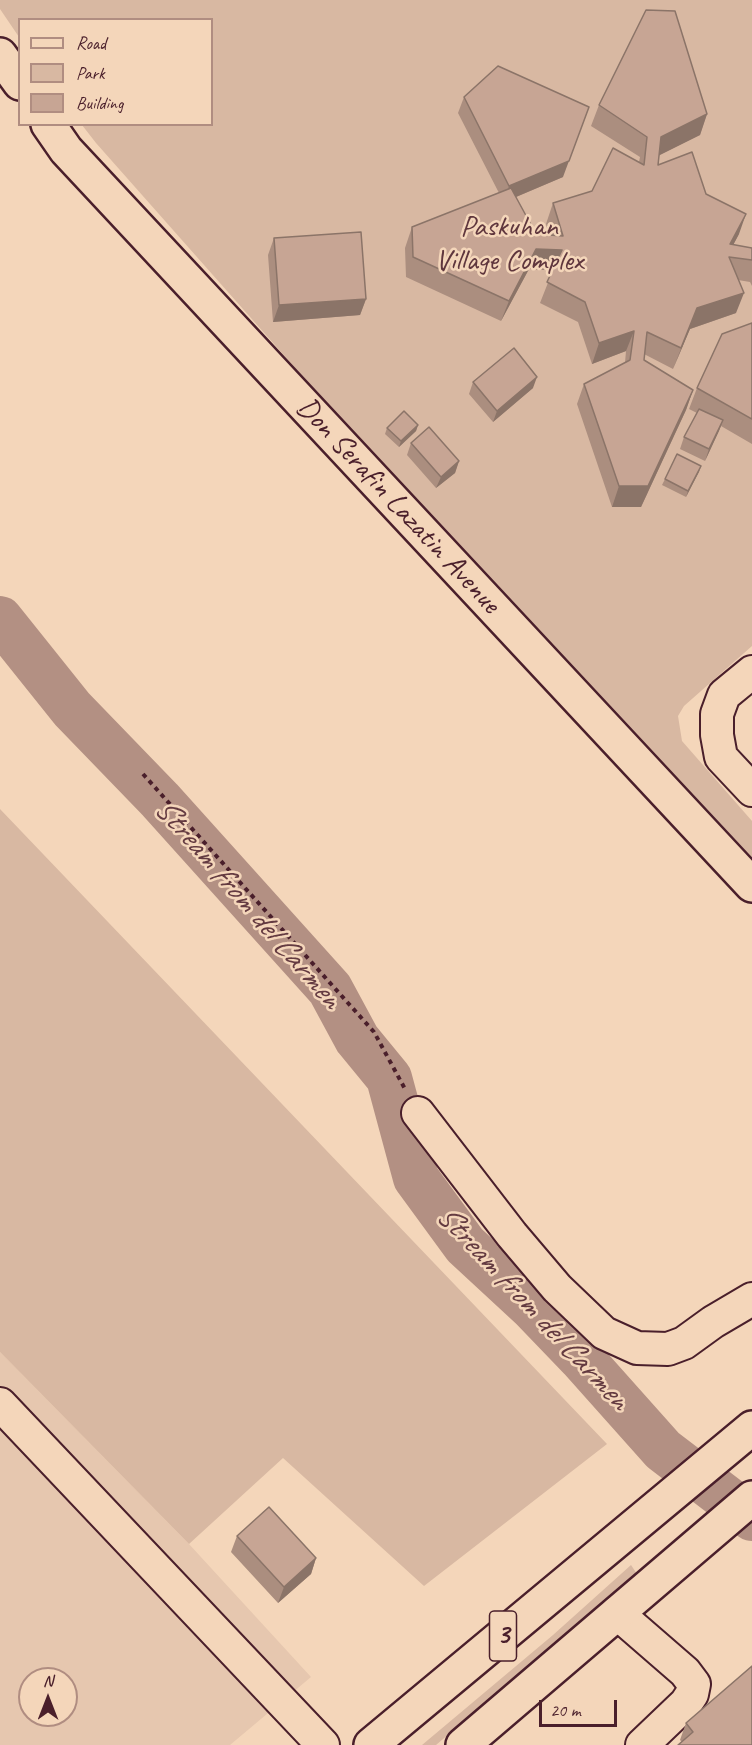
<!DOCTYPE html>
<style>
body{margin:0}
#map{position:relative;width:752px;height:1745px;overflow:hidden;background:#f4d6ba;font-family:Caveat,sans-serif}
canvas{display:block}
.legend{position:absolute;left:18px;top:18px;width:195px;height:108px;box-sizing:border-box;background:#f4d6ba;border:2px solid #b08d81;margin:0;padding:8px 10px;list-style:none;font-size:18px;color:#4a1f2b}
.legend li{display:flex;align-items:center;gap:12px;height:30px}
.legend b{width:30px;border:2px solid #b08d81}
.north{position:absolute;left:18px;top:1667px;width:60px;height:60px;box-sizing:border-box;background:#f4d6ba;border:2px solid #b08d81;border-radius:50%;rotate:0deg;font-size:16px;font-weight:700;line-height:24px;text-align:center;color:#4a1f2b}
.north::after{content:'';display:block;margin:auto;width:21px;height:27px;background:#4a1f2b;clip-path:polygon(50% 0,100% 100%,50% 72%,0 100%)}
.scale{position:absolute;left:539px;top:1700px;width:78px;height:27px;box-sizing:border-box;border:3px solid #4a1f2b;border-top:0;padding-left:8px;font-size:18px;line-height:21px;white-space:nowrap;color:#4a1f2b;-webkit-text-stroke:4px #f4d6ba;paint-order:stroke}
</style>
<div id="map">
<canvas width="752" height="1745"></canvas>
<ul class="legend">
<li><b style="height:8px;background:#f4d6ba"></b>Road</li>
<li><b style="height:16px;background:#d8b8a2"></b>Park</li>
<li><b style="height:16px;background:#c7a594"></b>Building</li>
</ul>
<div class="north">N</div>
<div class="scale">20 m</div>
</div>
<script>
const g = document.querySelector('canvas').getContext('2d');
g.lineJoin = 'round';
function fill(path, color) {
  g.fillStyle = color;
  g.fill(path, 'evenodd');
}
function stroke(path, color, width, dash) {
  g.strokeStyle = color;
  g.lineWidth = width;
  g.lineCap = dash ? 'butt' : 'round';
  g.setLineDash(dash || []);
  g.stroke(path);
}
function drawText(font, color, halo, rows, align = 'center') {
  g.font = font + ' Caveat,sans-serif';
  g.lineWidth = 5;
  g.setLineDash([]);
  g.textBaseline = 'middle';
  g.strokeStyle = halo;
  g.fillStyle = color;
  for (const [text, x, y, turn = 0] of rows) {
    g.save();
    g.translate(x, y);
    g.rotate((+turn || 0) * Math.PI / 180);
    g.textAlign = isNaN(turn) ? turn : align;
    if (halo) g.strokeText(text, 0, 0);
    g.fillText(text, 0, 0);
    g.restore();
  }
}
fill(new Path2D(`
 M0,1352L189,1544L311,1677L230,1745H0ZM30,1679H66V1715H30Z`), '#e6c7af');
fill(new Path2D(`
 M0,0H752V646L684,706L678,716L682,741L752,821V864L405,492L96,143L82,125L212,124V20H20L19,37L0,9Z
 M0,809L607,1444L424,1586L283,1458L189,1544L0,1352Z
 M631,1565L637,1574L436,1745H422L553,1635Z`), '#d8b8a2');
stroke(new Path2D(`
 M0,619L72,709L160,800L330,989L357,1039L389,1078L416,1178L465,1245L532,1307L581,1358L663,1450L752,1518`), '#b39083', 46);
const minor = new Path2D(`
 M752,672L724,695L717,714V735L721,757L752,790
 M418,1113L512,1235L557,1288L604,1333L637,1348L668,1349L684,1343L713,1322L752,1299
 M0,1404L323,1745
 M617,1613L685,1672L694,1684L692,1694L686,1703L642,1745`);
const major = new Path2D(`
 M0,55L20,83
 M48,124L66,150L752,885`);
const highway = new Path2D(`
 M371,1745L752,1428
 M463,1745L752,1498`);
stroke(minor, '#4a1f2b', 36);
stroke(major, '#4a1f2b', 38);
stroke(highway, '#4a1f2b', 38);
stroke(new Path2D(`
 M143,774L374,1032L405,1089`), '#4a1f2b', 4, [4.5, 4.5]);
stroke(minor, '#f4d6ba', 32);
stroke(major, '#f4d6ba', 33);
stroke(highway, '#f4d6ba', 33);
fill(new Path2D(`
 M464,97L563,177L516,197L536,234L549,235L546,224L553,203L592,191L639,162L640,157L591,126L599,105L707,114L700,135L659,155L658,165L706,194L739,234L733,245L752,248V286L750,282L738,280L736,313L690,329L673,369L644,354V360L693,390L686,410L641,507H612L577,404L584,384L625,363L626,351L592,364L578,322L540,303L553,270L529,269L501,321L406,277L405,248L412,227L499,193L458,113Z
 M274,238L366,299L360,315L273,322L268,255Z
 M752,323V444L721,426L705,461L680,449L684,437L697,413L689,409L697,388Z
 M473,382L533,388L493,422L469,394Z
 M418,425L416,431L399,447L385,434L387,428Z
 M411,443L459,461L455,473L436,488L407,455Z
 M701,466L686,497L662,485L665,479Z
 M237,1536L316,1558L311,1574L278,1603L231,1552Z
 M686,1723L752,1745L682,1742L680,1740Z`), '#ab8e7f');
fill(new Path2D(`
 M589,107L563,177L504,202L509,186Z
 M707,114L700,135L654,158L661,137Z
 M746,214L739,234L723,264L730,244Z
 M536,249L562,250L555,270L529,269L501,321L509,301Z
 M744,293L736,313L690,329L673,369L697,308Z
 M366,299L360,315L273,322L279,305Z
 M634,331L626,351L592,364L599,343Z
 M537,377L533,388L493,422L497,411Z
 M693,390L686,410L641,507H612L619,486Z
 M723,420L719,431L705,461L709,449Z
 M418,425L416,431L399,447L401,441Z
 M459,461L455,473L436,488L441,477Z
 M701,466L699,472L686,497L688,491Z
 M316,1558L311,1574L278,1603L284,1587Z`), '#8b7468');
const building = new Path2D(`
 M646,10L675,11L707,114L661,137L658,165L692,152L706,194L746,214L730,244L752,248V260L729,257L744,293L697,308L681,348L647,332L644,360L693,390L648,486H619L584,384L630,360L634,331L599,343L585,302L547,282L562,250L536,249L509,301L413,257L412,227L511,188L536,234L563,236L553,203L592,191L613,148L644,165L647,137L599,105Z
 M498,66L589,107L569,161L509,186L464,97Z
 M361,232L366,299L279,305L274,238Z
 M752,323V419L697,388L722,334Z
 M514,348L537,377L497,411L473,382Z
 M699,409L723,420L709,449L684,437Z
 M404,411L418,425L401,441L387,428Z
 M429,427L459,461L441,477L411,443Z
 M677,454L701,466L688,491L665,479Z
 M269,1507L316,1558L284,1587L237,1536Z
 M752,1666V1745H678L693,1732L686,1723Z`);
fill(building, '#c7a594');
stroke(building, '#8b7468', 1.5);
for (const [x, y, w] of [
 [503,1636,27]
]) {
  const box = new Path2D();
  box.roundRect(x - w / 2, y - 25, w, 50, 4.5);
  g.fillStyle = '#f4d6ba';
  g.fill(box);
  stroke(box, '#4a1f2b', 1.5);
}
drawText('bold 28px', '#4a1f2b', null, [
 ["3",503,1636]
]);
drawText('30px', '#5f363d', '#f4d6ba', [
 ["Paskuhan",509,227],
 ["Village Complex",509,261]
]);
drawText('30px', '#4a1f2b', '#f4d6ba', [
 ["Don Serafin Lazatin Avenue",398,506,47]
]);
drawText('italic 32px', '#643b41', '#f4d6ba', [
 ["Stream from del Carmen",247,904,49],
 ["Stream from del Carmen",532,1308,47]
]);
</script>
